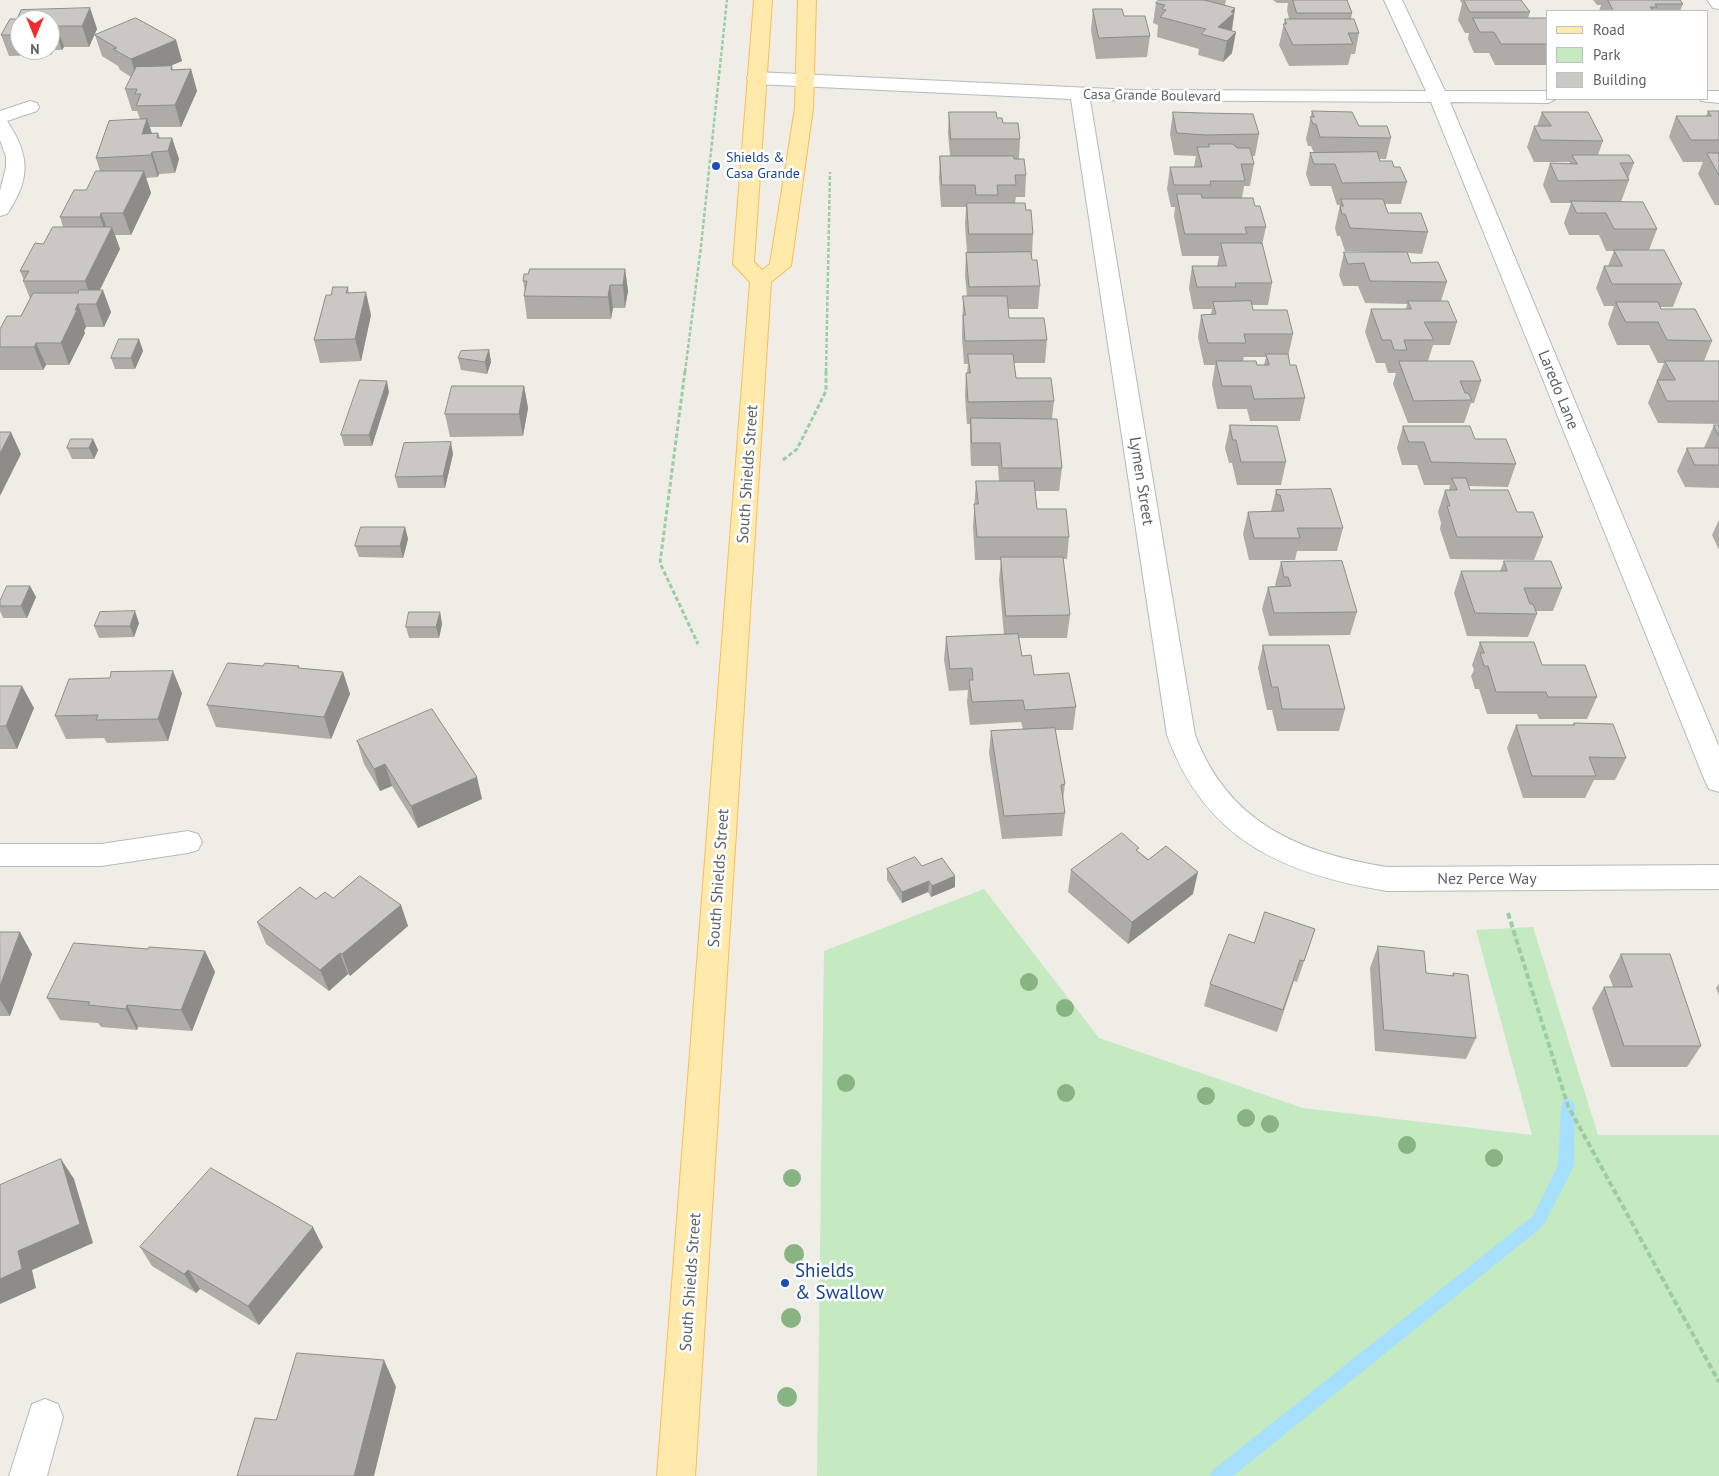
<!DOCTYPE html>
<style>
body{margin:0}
#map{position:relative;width:1719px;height:1476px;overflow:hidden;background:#f0ede6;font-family:"PT Sans",sans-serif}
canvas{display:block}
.legend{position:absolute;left:1546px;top:10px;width:162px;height:90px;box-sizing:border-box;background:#fff;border:1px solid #bec0c2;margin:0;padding:6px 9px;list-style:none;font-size:15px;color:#5d6267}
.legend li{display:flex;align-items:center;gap:10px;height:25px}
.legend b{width:25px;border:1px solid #bec0c2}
.north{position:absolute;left:10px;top:10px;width:50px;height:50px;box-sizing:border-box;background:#fff;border:1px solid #bec0c2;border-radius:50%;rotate:180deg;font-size:14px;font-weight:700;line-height:20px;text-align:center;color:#5d6267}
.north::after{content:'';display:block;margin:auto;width:18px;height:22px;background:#f3292b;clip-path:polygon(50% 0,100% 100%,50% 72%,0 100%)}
</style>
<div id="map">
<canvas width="1719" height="1476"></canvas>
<ul class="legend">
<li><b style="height:6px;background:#ffeaac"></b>Road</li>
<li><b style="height:14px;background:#c5e9c1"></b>Park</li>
<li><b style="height:14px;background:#cbc8c3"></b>Building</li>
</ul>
<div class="north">N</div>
</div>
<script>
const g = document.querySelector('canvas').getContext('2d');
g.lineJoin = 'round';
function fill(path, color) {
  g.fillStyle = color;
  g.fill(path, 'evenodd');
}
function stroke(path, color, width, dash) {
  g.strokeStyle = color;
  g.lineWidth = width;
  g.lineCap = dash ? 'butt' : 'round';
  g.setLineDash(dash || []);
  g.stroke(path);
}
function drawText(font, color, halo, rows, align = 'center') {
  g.font = font + ' "PT Sans",sans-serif';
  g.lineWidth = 5;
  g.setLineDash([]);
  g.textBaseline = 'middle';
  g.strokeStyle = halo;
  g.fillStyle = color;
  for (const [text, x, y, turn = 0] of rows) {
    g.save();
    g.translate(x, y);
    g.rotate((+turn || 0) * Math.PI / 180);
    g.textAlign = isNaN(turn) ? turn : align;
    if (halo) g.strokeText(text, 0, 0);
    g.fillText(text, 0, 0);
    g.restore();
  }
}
fill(new Path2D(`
 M984,889L1099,1038L1303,1108L1532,1135L1476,930L1533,927L1598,1135H1719V1476H817L824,951Z`), '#c5e9c1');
fill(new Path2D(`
 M1568,1099L1573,1101L1575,1106L1574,1166L1543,1226L1233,1476H1210L1213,1470L1533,1216L1558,1165L1561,1106L1563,1101Z`), '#a7e0ff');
const minor = new Path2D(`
 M1384,0H1402L1445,91H1548V99H1556L1548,103L1450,102L1719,747V792L1709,789L1705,781L1431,102L1090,100L1195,735C1228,823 1300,853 1387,867L1719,865V889L1387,891C1283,874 1205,840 1167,735L1071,99L756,84L749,82L747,78L749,74L756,72L1133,90L1426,91Z
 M1707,0H1719V9L1713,8Z
 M1708,91H1719V103L1701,101L1700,99H1708Z
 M30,101L37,103L39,107L37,111L7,121C30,155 31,179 7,214L0,216V191L6,167V157L0,140V111Z
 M188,831L198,834L202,842L198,850L188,853L101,866H0V844H101Z
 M45,1399L58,1404L63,1417L47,1476H9L32,1404Z`);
const primary = new Path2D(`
 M754,0H772L754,262L762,270L770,264L795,108L798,0H816L813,108L791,266L771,282L695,1476H657L750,282L733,264Z`);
stroke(minor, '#b6b9bd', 2);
stroke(primary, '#f9bd56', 2);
stroke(new Path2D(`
 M685,372L701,246L727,0
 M826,372L830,172`), '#9bcda5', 2.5, [4, 2]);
stroke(new Path2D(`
 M685,371L660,563L698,644
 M783,460L797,449L826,391V371`), '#9bcda5', 3, [4.5, 2.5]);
stroke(new Path2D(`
 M1508,913L1568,1106L1719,1382`), '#9bcda5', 4, [6, 3]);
fill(minor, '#fff');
fill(primary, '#ffeaac');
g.fillStyle = '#88b382';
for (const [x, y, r] of [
 [1029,982,9],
 [1065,1008,9],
 [846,1083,9],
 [1066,1093,9],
 [1206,1096,9],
 [1246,1118,9],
 [1270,1124,9],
 [1407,1145,9],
 [1494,1158,9],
 [792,1178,9],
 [794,1254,10],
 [791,1318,10],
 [787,1397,10]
]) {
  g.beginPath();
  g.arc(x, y, r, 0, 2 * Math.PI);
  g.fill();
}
fill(new Path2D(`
 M1159,0H1226L1225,5L1235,8L1232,31V53L1223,62L1198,55L1199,49L1157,37L1158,25L1153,23L1156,3Z
 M1273,0H1347L1352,13L1351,19L1359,33L1355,54H1351L1348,65L1289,66L1279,45L1285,19H1289L1287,10L1288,3H1277Z
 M1460,0H1521L1530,12L1528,18L1548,20V61L1546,65H1495L1489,53H1474L1468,39L1469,33H1465L1458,20L1462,4Z
 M1593,0H1680L1683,4L1680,11H1599L1601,5H1597Z
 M90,8L97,29L89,47H64L62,50H54L51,55L9,56L1,35L17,19ZM20,20H50V50H20Z
 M1093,9L1124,16L1150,36L1147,57L1096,59L1091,30Z
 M95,35L176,40L182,61L169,66H172L173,70L191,69L197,91L181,127H150L152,134L158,133L160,138H172L179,159L175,173L159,174L158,177L146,178L151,193L131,235H115L120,249L100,290L111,312L104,327H86L84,331L85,333L69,365H46L43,370H0V329L21,316L30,298L23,281L24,280L20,271L43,244L63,227L60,217L86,190L100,171L96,158L140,119L137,111H132L125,89L131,77L120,70L118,66L102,56Z
 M1312,111L1391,138L1386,159H1380V161L1394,167L1407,182L1401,204H1385L1388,213L1428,232L1422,254L1408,253L1411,263L1447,282L1441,301L1457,322L1450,345H1433L1428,361L1481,381L1474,403H1471L1464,423H1408L1393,384L1396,373H1388L1385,363H1376L1365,332L1371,309H1406L1407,304L1365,303L1358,286H1343L1339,275L1344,252H1379L1345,251L1340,236H1337L1335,228L1340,205H1337L1331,186H1310L1306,174L1310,153H1314L1311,146H1308L1306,139Z
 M1708,111H1719V205H1715L1698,174L1703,162H1683L1669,137L1676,116H1706Z
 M949,112L997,118L1003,123L1020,139L1019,159L1026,175L1025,197H1016L1015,203L1026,210L1033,234L1032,254V260L1040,286L1038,309H1008L1009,318L1047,340L1045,363H1014L1016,378L1054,401L1052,419L1062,468L1059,491H1035L1037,509L1069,537L1067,559H1063L1070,615L1067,638H1019L1022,656L1034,675L1076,707L1073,730H1055L1065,784L1063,800L1065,813L1062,836L1002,839L989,753L991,731L1023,729L1021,722L970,725L967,702L968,690L949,691L944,660L946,637L1004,635L999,580L1001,560H975L973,527L976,481H999L998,466H971L970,441V424H967L965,396L966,373H967L968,364H964L962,337L963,296H967L965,275L966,253H967L965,225L966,207H941L939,178L940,156H950L948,133Z
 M1173,112L1259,134L1255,156H1252L1254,164L1250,186H1244L1242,198L1255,206L1266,227L1262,245L1272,283L1268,305H1252L1253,310L1293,334L1288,357L1290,365L1305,398L1300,421H1250L1247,409H1217L1212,384L1215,365H1204L1198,337L1201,315L1211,314L1212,309H1193L1189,288L1192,266H1217L1219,256H1182L1174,216L1175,207H1171L1167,189L1170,167H1194L1196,156L1174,155L1170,134ZM1244,357H1266L1264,365H1257L1243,361Z
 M1542,112L1603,141L1598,155L1634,163L1628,179L1629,180L1621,202L1657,229L1649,250L1682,284L1673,307H1660L1661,309L1712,341L1704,361H1719V424L1658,423L1648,403L1664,363H1658L1649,345H1617L1608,324L1614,306H1604L1596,288L1604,266H1608L1614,251H1606L1599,235H1569L1564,223L1571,203H1551L1543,185L1550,163L1569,164L1570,162H1534L1527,147L1534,126H1537Z
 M625,269L628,291L625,308H613L611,319H527L524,296L525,292L523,281Z
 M348,287L349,293L371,315L361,361L320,363L314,340L331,295Z
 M139,339L143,351L135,369H115L111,358Z
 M489,350L491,362L487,374L461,370L458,358Z
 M524,386L528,408L523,436L450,437L445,414Z
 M389,392L372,446H344L341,435Z
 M1230,425L1286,462L1281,485H1237L1232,463H1229L1225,448Z
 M1714,425H1719V488L1685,487L1677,471L1687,448H1704Z
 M1403,426L1475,439L1516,464L1508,487L1469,486L1470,490L1517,512L1543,537L1534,560L1450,559L1440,529L1441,523L1438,512L1445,490H1449L1450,485H1424L1417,465H1402L1397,448Z
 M93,439L98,450L94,459H72L67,448Z
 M453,454L445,488H398L395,477Z
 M1276,490L1343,528L1337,551H1297L1295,560H1249L1243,534L1248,512L1271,511Z
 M1719,520V550L1712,535Z
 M405,527L408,539L403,558L359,557L355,546Z
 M1504,561L1562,588L1553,611H1536L1537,614L1528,637L1467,636L1454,593L1461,571H1500Z
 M1281,562L1357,612L1350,635L1269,636L1262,609L1268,587L1276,586L1275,585Z
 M30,586L36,597L27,618H3L0,611V601Z
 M440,612L442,624L439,638H409L406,627Z
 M139,623L134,637L99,638L94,626Z
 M1480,642L1542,665L1597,697L1587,719H1539L1537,714H1487L1479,689H1475L1471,676L1474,670L1472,665Z
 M1263,645L1345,709L1339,731H1277L1272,710H1267L1258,668Z
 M263,666L343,672L350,694L331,739L216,727L207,705Z
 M0,686L34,708L17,749H0Z
 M182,693L168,741L107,743L104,738L66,739L55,716Z
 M1574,723L1626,758L1615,780H1594L1585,798H1523L1507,748L1516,725H1573Z
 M357,741L482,799L418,828L392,786L380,791L364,764Z
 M1138,851L1193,894L1128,944L1068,892L1071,870Z
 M922,866L955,887L931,897L928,892L902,903L887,880V869Z
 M333,898L401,905L408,926L350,976L348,974L329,991L266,944L257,922L316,899Z
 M1315,929L1297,982L1294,981L1277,1032L1204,1006L1210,984L1254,943Z
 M0,932L32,954L10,1016H0Z
 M1378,946L1426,973L1452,976L1453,973L1476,1038L1466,1059L1375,1051L1370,968Z
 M148,949L205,951L215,972L192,1031L138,1027L137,1030L101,1027L98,1023L60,1020L47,998Z
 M1621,954L1701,1046L1687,1067H1611L1592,1008L1604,987H1613L1609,976Z
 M1719,984V995L1716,988Z
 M140,1247H323L259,1325L200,1289L196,1293L152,1266Z`), '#afaca8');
fill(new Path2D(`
 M90,8L97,29L89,47L82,26Z
 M1235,8L1231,34L1218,27Z
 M57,26L64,47L62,50L55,29Z
 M1236,32L1232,53L1223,62L1227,41Z
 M50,40L54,50L51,55L50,50Z
 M176,40L182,61L137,80L131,59Z
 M191,69L197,91L181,127L175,105Z
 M147,119L154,140L149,156L142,134Z
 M172,138L179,159L175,173L168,151Z
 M152,152L159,174L158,177L151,155Z
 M144,171L151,193L131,235L123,213Z
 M101,213L109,234L112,227L120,249L93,303L85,281L107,237L100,217Z
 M625,269L628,291L625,308L623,285Z
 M610,285L613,308L611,319L608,297Z
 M103,290L111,312L104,327L96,304Z
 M366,292L371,315L361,361L355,339Z
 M78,304L86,327L84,331L85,333L69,365L61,343Z
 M139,339L143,351L135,369L131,358Z
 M36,343L46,365L43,370L34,347Z
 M489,350L491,362L487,374L485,362Z
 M387,381L389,392L372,446L369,435Z
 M524,386L528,408L523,436L519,414Z
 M11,432L21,454L0,496V453Z
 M93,439L98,450L94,459L89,448Z
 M451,442L453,454L445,488L443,476Z
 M405,527L408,539L403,558L400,546Z
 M30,586L36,597L27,618L21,606Z
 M135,611L139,623L134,637L130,626Z
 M440,612L442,624L439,638L436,627Z
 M173,671L182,693L168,741L158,719Z
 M343,672L350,694L331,739L324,717Z
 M22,686L34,708L17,749L6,726Z
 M385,764L392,786L380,791L374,769Z
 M477,777L482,799L418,828L411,806Z
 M1198,872L1193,894L1128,944L1132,922Z
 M955,876V887L931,897L932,886Z
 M929,881L928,892L902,903V892Z
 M401,905L408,926L350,976L342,954Z
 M20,932L32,954L10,1016L0,1000V986Z
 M205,951L215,972L192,1031L181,1010Z
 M340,953L348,974L329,991L320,970Z
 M127,1005L138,1027L137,1030L126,1009Z
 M61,1159L74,1179L93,1243L32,1270L36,1288L0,1304V1279L18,1251Z
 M313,1227L323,1247L259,1325L248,1306Z
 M188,1270L200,1289L196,1293L184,1274Z
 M384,1360L396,1387L374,1476H354Z`), '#8e8c88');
const building = new Path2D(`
 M1159,0H1204L1235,8L1231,12L1234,13L1218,27L1236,32L1227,41L1201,34L1206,29L1160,17L1166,10L1162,9L1165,5L1156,3Z
 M1293,0H1347L1352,13H1297Z
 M1464,0H1521L1530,12H1470Z
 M1608,0H1680L1683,4H1655L1657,7H1650L1653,11H1614Z
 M90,8L82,26H57L55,29H50V20H20V35H1L10,19H17L21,10Z
 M1093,9H1122L1124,16H1145L1150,36L1099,38Z
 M136,18L176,40L131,59L113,49L117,48L95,35Z
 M1473,18H1546L1548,20V34H1547L1548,35V44H1501L1494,32H1480Z
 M1285,19H1354L1359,33H1348L1353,44L1293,45L1283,24H1286Z
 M172,66L171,70L191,69L175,105L136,106L141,94H135L137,89H125L136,67Z
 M1312,111L1352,112L1359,126H1387L1391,138L1320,137L1316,124H1313L1310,117H1314Z
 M1708,111H1719V140H1691L1676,116H1711Z
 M949,112H996L997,118H1002L1003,123H1018L1020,139H951Z
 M1173,112L1202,113L1253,114L1259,134L1205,135L1177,133Z
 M1542,112H1588L1603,141L1541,140L1534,126H1551Z
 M147,119L142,134L158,133L157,138H172L168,151L152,152L151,155L96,158L109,121Z
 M1209,144H1233L1237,148H1250L1254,164H1241L1245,181H1210L1211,185H1174L1170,167H1202L1197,147H1209Z
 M1377,152L1380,161H1392L1394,167H1400L1407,182L1342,183L1335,164H1314L1310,153Z
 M1707,153H1719V175Z
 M1572,155H1629L1634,163H1620L1629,180L1558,181L1550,163L1577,164Z
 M940,156H1014V159H1024L1026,175H1015L1016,185H997L998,195H976L975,185H942Z
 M96,171H144L123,213H101L100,217H60L74,190H86Z
 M1177,194H1201L1202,198H1253L1255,206H1260L1266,227H1245L1247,234H1185Z
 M1341,199H1383L1388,213H1421L1428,232L1350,228L1345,214H1342L1340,206H1343Z
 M1571,201L1643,202L1657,229H1614L1606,213H1577Z
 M967,203H1025L1026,210H1031L1033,234H969Z
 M53,227H112L85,281H23L29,271H20L35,243L43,244Z
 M1221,243H1262L1272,283H1235L1236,287H1197L1192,266H1226Z
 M1614,250H1664L1682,284H1612L1604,266H1622Z
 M1031,252L1032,260H1037L1040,286L969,287L966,253Z
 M1344,252H1407L1411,263L1438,262L1447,282L1370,281L1364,263L1348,264Z
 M530,269H625L623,285H610L608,297L524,296L527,281H523L524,274H528Z
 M333,287H348L346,293L366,292L355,339L314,340L326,295H331Z
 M79,290H103L96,304H78L75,310H77L61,343H36L34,347H0V329L7,316H21L33,293H78Z
 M963,296H1007L1009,318H1044L1047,340L965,341L963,315H965Z
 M1251,301L1253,310H1287L1293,334H1244L1246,343H1208L1201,315L1216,314L1213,302Z
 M1408,301H1448L1457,322H1424L1434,340H1404L1407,350H1394L1391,340H1382L1371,309H1411Z
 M1616,302H1658L1661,309H1695L1712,341L1667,340L1658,322H1626Z
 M119,339H139L131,358H111Z
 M489,350L485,362L458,358L461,351Z
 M968,354H1013L1016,378H1051L1054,401L968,402L966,373H970Z
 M1266,354H1288L1290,365H1296L1305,398L1254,399L1251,386H1222L1216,361H1256L1257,365H1269Z
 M1399,361H1473L1481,381H1460L1465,393H1468L1472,400L1414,401Z
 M1665,361H1719V401H1667L1657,380H1675Z
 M360,380L387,381L369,435H341Z
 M452,386H524L519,414H445Z
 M971,418L1057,419L1062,468H1002L1000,443H972Z
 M1230,425L1277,426L1286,462H1241L1236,440H1233Z
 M1714,425H1719V436Z
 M1403,426H1470L1475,439H1506L1516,464L1431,462L1424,442H1409Z
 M0,432H11L0,453Z
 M71,439H93L89,448H67Z
 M451,442L443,476L395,477L404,443Z
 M1687,448H1719V465H1695Z
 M1452,478H1466L1470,490H1508L1517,512H1533L1543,537H1457L1447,506H1450L1445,490H1457Z
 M976,481H1034L1037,509H1066L1069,537H977L974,504H978Z
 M1331,489L1343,528H1297L1300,538H1254L1248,512L1284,511L1280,495H1277L1276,490Z
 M361,527H405L400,546H355Z
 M1001,557H1063L1070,615L1006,616Z
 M1342,561L1357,612L1274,613L1268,587L1291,586L1288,577H1284L1281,562Z
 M1504,561H1551L1562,588H1524L1530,604H1533L1537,614L1475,613L1461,571H1507Z
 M7,586H30L21,606H0V601Z
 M135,611L130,626H94L100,612Z
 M409,612H440L436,627H406Z
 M1018,634L1022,656L1031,655L1034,675L1069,673L1076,707L1025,710L1023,700L972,702L969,680H973L972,668L950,669L946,637Z
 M1480,642H1534L1542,665H1585L1597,697H1548L1546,692H1496L1488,666H1484L1480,653H1484Z
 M1263,645H1329L1345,709H1282L1278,687H1272Z
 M228,663L263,666L265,663L299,666L298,668L343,672L324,717L207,705Z
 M173,671L158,719L96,720L98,715L55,716L69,679L110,678L111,672Z
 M0,686H22L6,726H0Z
 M432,709L477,777L411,806L385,764L374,769L357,741Z
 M1574,723L1613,724L1626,758L1589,757L1596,776H1532L1516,725H1574Z
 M1055,728L1065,784L1061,785L1065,813L1004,816L991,731Z
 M1122,833L1139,848L1136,850L1148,860L1166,846L1198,872L1132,922L1071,870Z
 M915,857L922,866L942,858L955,876L932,886L929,881L902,892L887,869Z
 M360,876L401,905L342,954L340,953L320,970L257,922L300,887L316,899L325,892L333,898Z
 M1265,912L1315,929L1304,961L1300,960L1283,1010L1210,984L1229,934L1254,943Z
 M0,932H20L0,986Z
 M74,943L148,949L149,947L205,951L181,1010L127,1005L126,1009L88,1005L90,1002L47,998Z
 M1378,946L1424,951L1426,973L1454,976L1453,973L1468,975L1476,1038L1384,1030Z
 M1621,954H1670L1701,1046H1624L1604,987H1632Z
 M61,1159L80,1224L18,1251L22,1269L0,1279V1185Z
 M211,1168L313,1227L248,1306L188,1270L184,1274L140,1247Z
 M297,1353L384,1360L354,1476H237L255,1418L276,1420Z`);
fill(building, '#cbc8c3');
stroke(building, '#8e8c88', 1);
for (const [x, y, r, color] of [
 [716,166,5,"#1a4fb4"],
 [785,1283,5,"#1a4fb4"]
]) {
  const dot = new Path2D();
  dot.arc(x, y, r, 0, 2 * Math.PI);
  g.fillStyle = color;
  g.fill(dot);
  stroke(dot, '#fff', 2);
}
drawText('14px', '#5d6267', '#fff', [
 ["Casa Grande Boulevard",1152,96,1]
]);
drawText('14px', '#164399', '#fff', [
 ["Shields &",726,158],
 ["Casa Grande",726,174]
], 'left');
drawText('16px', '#5d6267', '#fff', [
 ["Laredo Lane",1558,390,68],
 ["South Shields Street",748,474,-86],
 ["Lymen Street",1141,481,81],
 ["South Shields Street",719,878,-86],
 ["Nez Perce Way",1487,879],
 ["South Shields Street",691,1282,-86]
]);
drawText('19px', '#164399', '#fff', [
 ["Shields",795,1272],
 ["& Swallow",795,1294]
], 'left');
</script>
